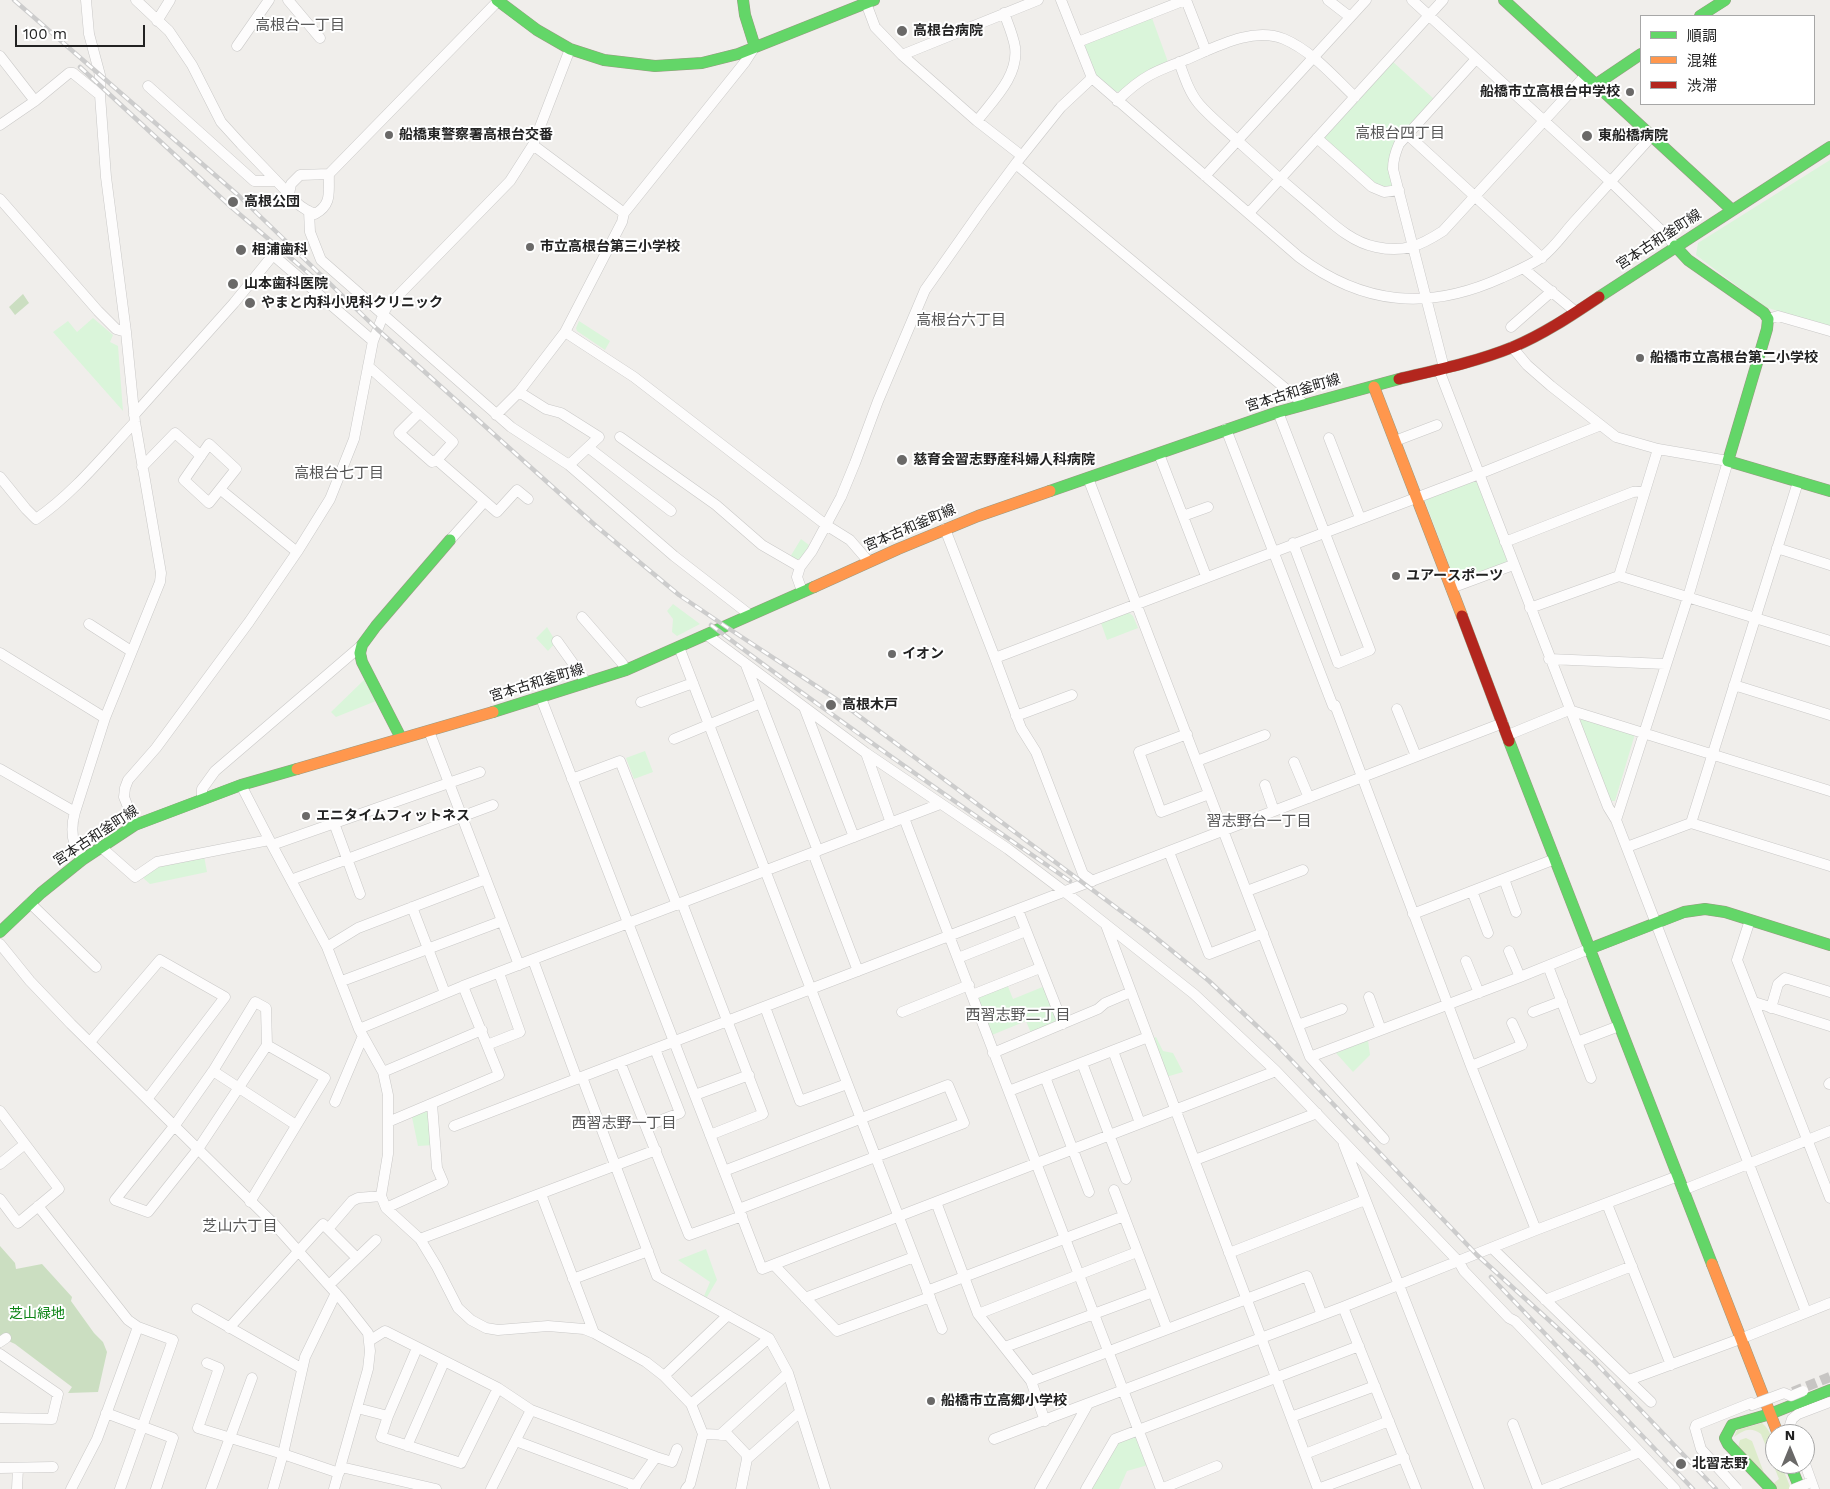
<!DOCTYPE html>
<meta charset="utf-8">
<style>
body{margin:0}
#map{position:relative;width:1830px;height:1489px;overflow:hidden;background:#f0eeeb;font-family:"Work Sans","Noto Sans JP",sans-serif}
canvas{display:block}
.legend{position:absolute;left:1640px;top:15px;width:175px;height:90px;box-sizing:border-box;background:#fff;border:1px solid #a7a7a7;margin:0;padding:6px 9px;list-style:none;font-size:15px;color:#222}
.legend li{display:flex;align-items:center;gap:10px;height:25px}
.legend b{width:25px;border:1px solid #a7a7a7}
.north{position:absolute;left:1765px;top:1424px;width:50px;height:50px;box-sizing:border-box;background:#fff;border:1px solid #a7a7a7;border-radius:50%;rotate:0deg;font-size:14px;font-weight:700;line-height:20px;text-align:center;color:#222}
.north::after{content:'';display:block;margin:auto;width:18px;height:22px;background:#6a6968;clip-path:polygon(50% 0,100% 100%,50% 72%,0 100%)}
.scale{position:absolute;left:15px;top:25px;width:130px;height:22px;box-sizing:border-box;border:2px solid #222;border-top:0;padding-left:6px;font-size:15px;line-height:18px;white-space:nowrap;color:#222;-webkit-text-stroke:4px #fff;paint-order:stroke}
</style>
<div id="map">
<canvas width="1830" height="1489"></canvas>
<ul class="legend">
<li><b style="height:6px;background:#63d668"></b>順調</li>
<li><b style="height:6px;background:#ff974d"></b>混雑</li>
<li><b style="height:6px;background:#b3261e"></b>渋滞</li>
</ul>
<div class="north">N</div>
<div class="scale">100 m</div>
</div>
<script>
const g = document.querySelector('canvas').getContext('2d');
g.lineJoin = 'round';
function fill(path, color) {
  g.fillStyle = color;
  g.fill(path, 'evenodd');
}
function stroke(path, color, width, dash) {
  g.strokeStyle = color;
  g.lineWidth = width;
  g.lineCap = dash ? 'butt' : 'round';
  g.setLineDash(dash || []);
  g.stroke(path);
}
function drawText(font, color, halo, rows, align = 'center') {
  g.font = font + ' "Work Sans","Noto Sans JP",sans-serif';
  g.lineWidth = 4;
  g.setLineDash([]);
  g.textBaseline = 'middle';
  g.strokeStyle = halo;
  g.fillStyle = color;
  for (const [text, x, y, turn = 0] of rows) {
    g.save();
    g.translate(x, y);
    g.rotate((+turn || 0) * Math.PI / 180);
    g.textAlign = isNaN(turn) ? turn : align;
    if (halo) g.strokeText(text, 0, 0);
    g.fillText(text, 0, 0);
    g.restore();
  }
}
fill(new Path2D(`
 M1762,1423C1774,1433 1775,1450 1775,1464H1781L1791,1489H1777L1774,1483L1779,1479L1761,1434C1750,1426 1743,1431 1734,1437L1737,1430Z
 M1746,1438L1752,1441L1764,1473L1738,1447L1740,1440Z`), '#ddeccb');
fill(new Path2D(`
 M23,294L29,303L15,315L9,307Z
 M0,1246L15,1263L16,1269L42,1264L72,1297L71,1301L94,1333L103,1342L107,1352L98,1392L68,1393L72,1387L15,1344L0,1337Z`), '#cbdec1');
fill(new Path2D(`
 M1152,18L1168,62L1148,70L1119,92C1099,90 1090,65 1083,49L1087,43Z
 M1392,61L1434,99L1390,156L1389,170L1393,186L1391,190L1379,189L1324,140L1323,136Z
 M1830,160V327L1765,307L1696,255L1698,243Z
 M93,318L113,335L110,342L118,346L123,411L53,332L68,321L77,332Z
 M579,321L610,341L605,350L577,331L576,328Z
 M1473,479L1477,481L1507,559L1506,564L1459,582L1455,581L1425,501L1426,498Z
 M801,539L809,545L803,556L797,560L790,557Z
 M673,604L700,624L677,636L672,632L673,619L667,611Z
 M1128,612L1133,616L1138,628L1107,640L1101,623Z
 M547,627L556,642L548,651L536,638Z
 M365,679L376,701L336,717L331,712Z
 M1583,718L1635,734L1615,801H1608L1578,722Z
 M645,751L653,772L634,779L626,758Z
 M204,856L207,872L150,884L142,877L158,864Z
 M1007,984L1013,999L1045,986L1058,1018L1056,1022L1031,1033L1026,1021L992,1035L977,999L978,995Z
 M1156,1037L1163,1051L1173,1053L1183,1072L1166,1077L1151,1039Z
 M1368,1040L1370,1055L1353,1072L1336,1053Z
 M429,1110L434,1145L418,1146L412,1117Z
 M706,1249L717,1280L707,1297L704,1296L710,1282L678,1260Z
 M1132,1436L1138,1438L1148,1465L1127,1471L1119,1489H1089L1117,1442Z`), '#daf5da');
stroke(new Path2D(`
 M1793,1392L1830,1377`), '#c7c5c3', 10, [10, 5]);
const street = new Path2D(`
 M136,0L169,31L192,65L221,122L241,144L289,194
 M288,0L320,38
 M1061,0L1092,78L1299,257C1363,305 1428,311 1501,278C1514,272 1530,266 1542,257C1554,248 1564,233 1575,221C1600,193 1626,165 1651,137
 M1186,0L1206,51
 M1328,0L1350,17
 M1412,0L1611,182L1666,235L1675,246
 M866,3L875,27L902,55L977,121L1022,156
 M157,21L170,0
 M1078,42L1185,0
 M237,46L269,0
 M902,55L1038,0
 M0,56L35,101
 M1179,62C1184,76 1189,92 1199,104C1211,118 1227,130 1240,143C1264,165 1288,186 1312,206C1331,222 1350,242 1376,247C1404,253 1420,246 1443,231L1585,76
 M1092,78L1061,107L1017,162V165L1304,404
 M148,86L254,181H276
 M1117,101C1127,91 1137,82 1150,75C1161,69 1173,65 1185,60C1214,48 1252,26 1284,39C1312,51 1333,76 1355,97
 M977,121C993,100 1019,76 1015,47C1013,35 1008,24 1004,13
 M0,125L35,101L69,73H73L100,95
 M1408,135L1542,258
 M1317,138L1372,187L1384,192L1399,190
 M533,145L624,213
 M329,174L300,175L291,184L289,194C295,203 305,210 315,214C333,204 328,191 329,174L498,1
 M1205,176L1366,0
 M0,199L98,311L116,329L126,332
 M309,211L310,232L321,260L511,427L569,465L674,556L750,615
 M1249,213L1443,0
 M1523,268L1576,312
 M1768,319L1778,316L1830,331
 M1511,327L1552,291
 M565,332L634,377L826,525L850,540L869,562
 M1512,347L1527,365L1551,386L1616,437L1658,449L1728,461L1688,597L1616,820
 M368,366L453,442L437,460L497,512L517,490L528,499
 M1444,368L1393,169C1393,160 1395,153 1399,144L1476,59
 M1439,370L1608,807L1616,820L1806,1312
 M519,392L546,409L561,413L599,437L569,465
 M1278,412L1370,650L1338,663L1293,543
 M419,413L399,433L432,462L437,460
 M134,415L234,303L273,255L373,341
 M496,415L519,392L565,332L622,222L624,213L745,62L754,48
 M1226,429L1333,706
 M620,437L716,505L762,545L800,567
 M1329,438L1360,518
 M1395,441L1437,425
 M209,444L236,469L209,503L184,480Z
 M589,448L671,511
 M1159,454L1206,576
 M142,467L175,433L201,456
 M0,477L26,509L36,519C74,493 104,455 135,422
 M1088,478L1310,1057L1520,977L1589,949
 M221,490L297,552
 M1183,516L1208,507
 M945,529L995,658L1021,728L1036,752L1083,874L1093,881
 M450,540L484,502
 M1505,542L1633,492L1645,491
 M1777,548L1830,565
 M1619,576L1658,449
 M1451,588L1513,565
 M802,591L797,577L800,567L812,551L841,497L855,463L878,401L925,290L982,209L1017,162
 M1530,608L1619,576L1830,641
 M582,617L622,663L626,670
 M89,624L131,651
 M707,635L866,753L1008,849L1065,892L1194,994L1276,1071L1459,1262L1464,1271L1509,1318L1515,1321L1675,1489
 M557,641L582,676L586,683
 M679,647L942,1329
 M0,653L105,718
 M995,658L1479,474L1601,425
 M1549,659L1665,664
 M746,665L818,851
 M1734,685L1830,715
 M541,698L762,1269L1276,1071
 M641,702L693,683
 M1335,705L1471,1066L1536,1230
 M804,707L854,837
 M1397,709L1416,756
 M1016,716L1072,695
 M429,731L519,965
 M1187,734L1139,752L1161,812L1209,794
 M1508,735L1569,710L1830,791
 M674,739L761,703
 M866,753L891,823
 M1197,761L1265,735
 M1294,762L1309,798
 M0,769L75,812
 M572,779L620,761L677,905
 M241,785L272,845L327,947L359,1029L383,1072L388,1095V1154L381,1196L386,1208L420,1239L437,1267L458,1308L471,1320L486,1328L498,1330L548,1326L584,1329L594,1333L646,1362L664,1376L691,1404L703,1434L690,1484L686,1489
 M1265,785L1274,811
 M202,798V789L215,771L362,645
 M904,818L1161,1489L1217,1466
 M334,823L360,894
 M1691,823L1798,482
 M135,825L124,797L125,788L128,780L156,748L249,622L297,552L330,499L354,439L373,341L386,308L510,181L533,145L570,49
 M272,845L480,772
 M101,847L135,877L157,862L269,840
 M1627,847L1691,823L1830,866
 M1169,852L1209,954L1263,933
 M813,853L858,971
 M82,860C72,845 70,829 75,812L105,718L160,582L161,573L135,422L126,332L106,177L100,95V75L89,34L86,0
 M1504,879L1516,912
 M291,880L493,805
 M1247,891L1303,870
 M1472,891L1488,933
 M30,903L96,967
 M682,903L763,1114L710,1135
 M412,907L445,993
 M1018,910L1063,1024
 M1413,914L1555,859
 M1750,920L1737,960L1830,1198
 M1106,925L1318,1489L1404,1457
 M0,944L30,981L71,1024L275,1225L342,1300L368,1333L370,1351L368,1369L334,1489
 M327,947L358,928L486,879
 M1509,951L1520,977
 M958,958L1026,931
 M533,960L577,1079
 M1466,961L1479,993
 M1548,966L1591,1078
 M342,981L502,921
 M972,995L1040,968
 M1369,997L1381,1030
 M255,1002L266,1008L267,1045L198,1149L148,1212L115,1200L175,1125L213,1071Z
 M1754,1002L1830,1026
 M765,1007L800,1101L847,1084
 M1771,1008L1778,984L1785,978L1830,992
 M902,1012L969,985
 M1533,1012L1562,1001
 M1298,1025L1342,1009
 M359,1029L463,986L940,804
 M90,1042L160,960L225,997L148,1098
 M1577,1042L1619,1026
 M487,1045L520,1032L499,973
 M1113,1051L1140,1123
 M993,1053L1098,1009L1105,1003L1131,992
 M1310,1057L1384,1139
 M620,1062L689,1235L742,1216
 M1082,1063L1126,1179
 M1471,1066L1522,1045L1512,1023
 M213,1071L296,1125
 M383,1072L482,1030
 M582,1077L657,1276L769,1338L788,1373L825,1489
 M1045,1077L1089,1192
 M1829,1084L1830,1083
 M1009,1091L1148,1037
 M695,1095L749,1075
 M335,1102L363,1036
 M0,1111L59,1189L18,1223L0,1199
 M388,1122L499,1075L463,986
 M454,1126L1503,723
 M646,1126L680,1113L655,1049
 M1344,1145L1479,1489
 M1195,1160L1317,1113
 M0,1164L25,1144
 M724,1171L948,1085L964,1123L739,1209
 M1114,1190L1167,1329
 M1683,1190L1830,1131
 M541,1194L594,1333
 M250,1202L325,1078L267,1045
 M936,1202L978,1314L1031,1381L1045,1421
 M1607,1204L1671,1365
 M38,1206L128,1320L138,1327L173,1340L120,1489
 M386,1208L443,1182L437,1168L432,1104
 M328,1229L352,1201L358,1198L381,1196
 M420,1239L656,1150
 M1492,1248L1651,1402
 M1229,1253L1365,1200
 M774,1265L837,1331L930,1297
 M573,1279L648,1251
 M329,1285L376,1240
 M927,1291L1124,1216
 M805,1298L914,1257
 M1545,1300L1632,1266
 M1343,1307L1416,1489
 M197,1309L301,1368
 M978,1314L1137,1252
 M229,1328L323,1224L357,1258
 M369,1341L385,1331L498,1388L531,1410L656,1457L672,1462L677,1449
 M0,1342L6,1338
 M1005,1347L1153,1292
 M417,1348L388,1416L381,1437L461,1463L498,1388
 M0,1354L58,1394L52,1419L0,1418
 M207,1363L219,1368L198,1428L283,1454L339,1473
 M664,1376L728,1315
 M1629,1380L1740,1339L1830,1303
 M1031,1381L1307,1276L1322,1315
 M691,1404L769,1338
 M357,1408L388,1416
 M106,1413L173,1438L156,1489
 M1291,1417L1375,1386
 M1513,1424L1538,1489
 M703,1434L728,1435L746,1454L747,1459L741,1489
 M1794,1434L1790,1425L1792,1419L1798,1414L1830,1402
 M720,1435L788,1373
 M994,1439L1343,1307L1536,1230L1678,1176
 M516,1441L636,1486
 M407,1446L444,1362
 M1305,1454L1389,1421
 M747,1459L800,1412
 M1805,1464L1814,1489
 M341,1467L436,1489
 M0,1468L53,1467
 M17,1489L18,1468
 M71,1489L97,1439L138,1327
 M211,1489L252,1378
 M273,1489L283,1454L305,1357L336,1293
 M491,1489L531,1410
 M633,1489L656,1457
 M1040,1489L1088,1404
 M1086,1489L1115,1439L1359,1346
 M1545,1489L1640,1452`);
const fast = new Path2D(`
 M497,0L537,30L570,49L604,60L655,66L702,63L738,54L874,0
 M743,0L745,15L755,47
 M1504,0L1732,210
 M1700,16L1725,0
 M1595,85L1641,54
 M1675,246L1688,260L1764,313L1768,319L1767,329L1728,461L1830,491
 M1599,297L1830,147
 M1050,491L1278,412L1399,379
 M493,712L626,670L814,587
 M401,738L362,662L360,653L362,645L376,626L450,540
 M1509,741L1712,1264
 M0,932L41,893L82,860L135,825L241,785L297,769
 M1589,949L1684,912L1705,909L1725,912L1830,945
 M1790,1464L1800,1489
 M1771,1489L1728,1444L1725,1438L1732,1425L1770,1414L1830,1390`);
const slow = new Path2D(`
 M1374,387L1462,616
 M814,587L898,549L978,516L1050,491
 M297,769L493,712
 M1712,1264L1778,1434`);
const jam = new Path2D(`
 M1399,379C1437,370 1476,362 1513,347C1544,334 1572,315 1599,297
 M1462,616L1509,741`);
stroke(street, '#c9c8c7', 11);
stroke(fast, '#999a82', 12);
stroke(slow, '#999a82', 12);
stroke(jam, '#999a82', 12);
stroke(street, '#fdfcfc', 10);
stroke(fast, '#63d668', 11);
stroke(slow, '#ff974d', 11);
stroke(jam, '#b3261e', 11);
const rail = new Path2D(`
 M14,0L238,195L377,329L596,526L679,595L725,626L839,701L1149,932L1209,981L1275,1043L1477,1255L1594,1361L1716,1489
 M80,67L230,206L320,283
 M711,625C828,714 949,798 1070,881
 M1491,1277L1693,1489`);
stroke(rail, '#ccc', 4.5);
stroke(rail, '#fff', 2.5, [8]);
const streetBridge = new Path2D(`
 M1737,1489L1701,1449L1695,1428L1696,1425L1751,1403L1752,1405L1784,1393L1791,1396L1803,1391
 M1794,1489L1809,1483`);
stroke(streetBridge, '#c9c8c7', 11, []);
stroke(streetBridge, '#fdfcfc', 10);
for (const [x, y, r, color] of [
 [902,31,6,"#6a6968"],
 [1630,92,5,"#6a6968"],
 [389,135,5,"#6a6968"],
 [1587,136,6,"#6a6968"],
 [233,202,6,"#6a6968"],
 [530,247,5,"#6a6968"],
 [241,250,6,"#6a6968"],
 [233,284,6,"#6a6968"],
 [250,303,6,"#6a6968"],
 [1640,358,5,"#6a6968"],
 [902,460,6,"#6a6968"],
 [1396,576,5,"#6a6968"],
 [892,654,5,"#6a6968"],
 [831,705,6,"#6a6968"],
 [306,816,5,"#6a6968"],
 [931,1401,5,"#6a6968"],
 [1681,1464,6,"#6a6968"]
]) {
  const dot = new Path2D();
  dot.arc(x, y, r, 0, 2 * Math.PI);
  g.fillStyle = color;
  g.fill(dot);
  stroke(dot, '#fff', 2);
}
drawText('bold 14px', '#222', '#fff', [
 ["高根台病院",913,31],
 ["船橋市立高根台中学校",1620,92,"right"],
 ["船橋東警察署高根台交番",399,135],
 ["東船橋病院",1598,136],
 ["高根公団",244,202],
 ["市立高根台第三小学校",540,247],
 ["相浦歯科",252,250],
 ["山本歯科医院",244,284],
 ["やまと内科小児科クリニック",261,303],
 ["船橋市立高根台第二小学校",1650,358],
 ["慈育会習志野産科婦人科病院",913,460],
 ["ユアースポーツ",1406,576],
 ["イオン",902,654],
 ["高根木戸",842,705],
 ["エニタイムフィットネス",316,816],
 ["船橋市立高郷小学校",941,1401],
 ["北習志野",1692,1464]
], 'left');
drawText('14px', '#222', '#fff', [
 ["宮本古和釜町線",1659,240,-33],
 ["宮本古和釜町線",1293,393,-17],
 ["宮本古和釜町線",910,528,-23],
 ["宮本古和釜町線",537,683,-17],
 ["宮本古和釜町線",96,836,-33]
]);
drawText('14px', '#0c8416', '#fff', [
 ["芝山緑地",37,1314]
]);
drawText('15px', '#555', '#fff', [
 ["高根台一丁目",300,26],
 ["高根台四丁目",1400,134],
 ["高根台六丁目",961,321],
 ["高根台七丁目",339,474],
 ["習志野台一丁目",1259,822],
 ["西習志野二丁目",1018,1016],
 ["西習志野一丁目",624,1124],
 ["芝山六丁目",240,1227]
]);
</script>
